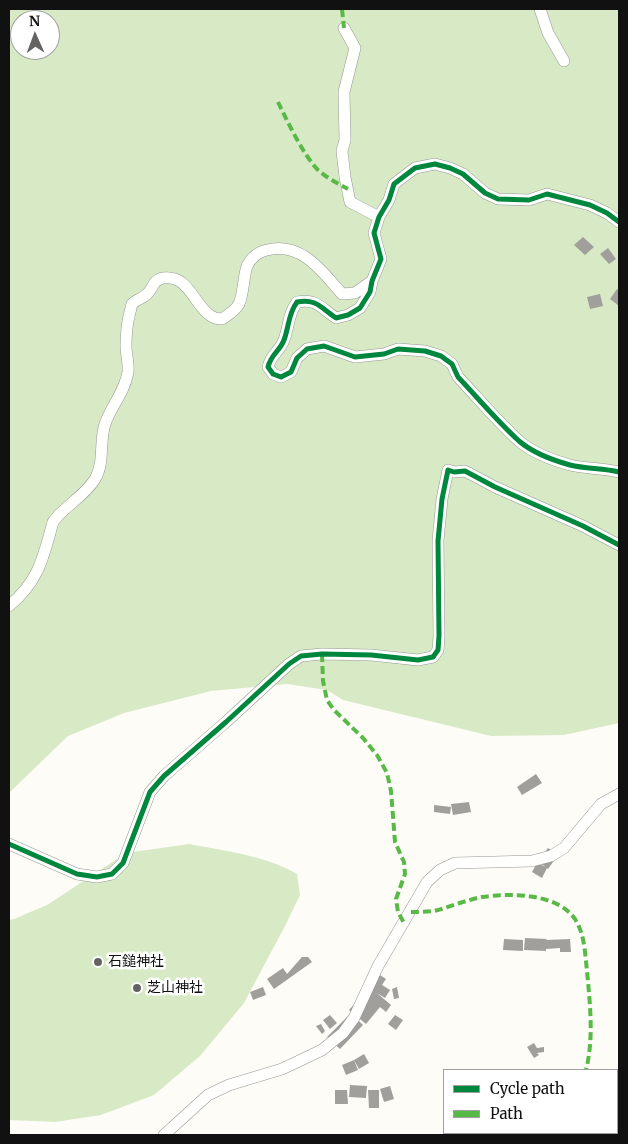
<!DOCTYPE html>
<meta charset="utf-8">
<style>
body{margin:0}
#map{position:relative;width:628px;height:1144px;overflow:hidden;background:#fdfcf7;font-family:Merriweather,serif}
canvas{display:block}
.frame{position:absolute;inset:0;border:10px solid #111;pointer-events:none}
.legend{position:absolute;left:443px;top:1069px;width:175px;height:65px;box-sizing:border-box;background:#fff;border:1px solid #a0a0a0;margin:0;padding:6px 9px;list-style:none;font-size:15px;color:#111}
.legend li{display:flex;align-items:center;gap:10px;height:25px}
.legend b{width:25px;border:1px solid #a0a0a0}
.north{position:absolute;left:10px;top:10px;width:50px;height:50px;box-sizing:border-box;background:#fff;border:1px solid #a0a0a0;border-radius:50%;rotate:358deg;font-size:14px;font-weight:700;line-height:20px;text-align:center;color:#111}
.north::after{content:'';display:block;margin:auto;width:18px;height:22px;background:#646362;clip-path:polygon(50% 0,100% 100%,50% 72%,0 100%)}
</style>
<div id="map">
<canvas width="628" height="1144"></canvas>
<div class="frame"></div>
<ul class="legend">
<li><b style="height:6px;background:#00873e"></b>Cycle path</li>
<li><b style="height:6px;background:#58b947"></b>Path</li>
</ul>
<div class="north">N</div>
</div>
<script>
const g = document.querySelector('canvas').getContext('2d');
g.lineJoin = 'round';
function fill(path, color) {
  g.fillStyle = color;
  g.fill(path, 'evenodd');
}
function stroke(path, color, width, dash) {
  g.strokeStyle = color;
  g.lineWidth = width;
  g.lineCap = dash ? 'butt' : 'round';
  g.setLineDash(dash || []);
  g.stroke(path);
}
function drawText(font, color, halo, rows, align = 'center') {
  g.font = font + ' Merriweather,"Noto Sans JP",serif';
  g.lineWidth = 5;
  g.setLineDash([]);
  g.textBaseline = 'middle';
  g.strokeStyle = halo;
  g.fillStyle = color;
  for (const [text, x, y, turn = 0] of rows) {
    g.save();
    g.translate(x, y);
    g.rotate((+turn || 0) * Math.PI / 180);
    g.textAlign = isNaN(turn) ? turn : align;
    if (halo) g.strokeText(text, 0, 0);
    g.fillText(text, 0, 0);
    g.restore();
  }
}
fill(new Path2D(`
 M9,9H619V723L564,735L491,736L343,700L327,690L287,684L211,691L124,713L68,736L9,793ZM20,20H50V50H20Z
 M189,844C225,851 264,855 297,874L300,895L285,926L244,1003L200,1056L154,1095L101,1115L55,1122L9,1120V920L14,919L47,905L126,853Z`), '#d8eac5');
fill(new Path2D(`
 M583,237L594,247L585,255L574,245Z
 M608,248L616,259L609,264L600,254Z
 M617,289L619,291V306L610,299Z
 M600,294L603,306L590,309L587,297Z
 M536,774L542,783L522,795L517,787Z
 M469,802L471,812L453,815L451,804Z
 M434,805L451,807L450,814L434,812Z
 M548,848L558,855L548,869L547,868L542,878L532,872L537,863L546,867L538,862Z
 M525,938L547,939L546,940L570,939L571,952H560V948L546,949V951L524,950Z
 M504,939L523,940V951L503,950Z
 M302,957H308L312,962L274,989L267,979L283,968L287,974Z
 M380,975L386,979L382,985L390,990L385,998L377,993L391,1005L386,1012L380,1007L366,1024L349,1010Z
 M263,987L266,995L253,1000L250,992Z
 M397,987L399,998L394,999L392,989Z
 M351,1013L363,1025L340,1049L327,1037Z
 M330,1015L337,1023L330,1029L323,1020Z
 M395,1015L403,1020L396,1030L388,1024Z
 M321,1024L325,1031L322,1034L316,1026Z
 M534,1043L537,1048L544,1047V1052L537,1053L539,1055L534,1058L527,1047Z
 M364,1054L369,1063L359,1069L354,1060Z
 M354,1060L358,1070L346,1075L342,1065Z
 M350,1085L367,1086L366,1098L349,1097Z
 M390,1086L394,1099L384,1102L380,1089Z
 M335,1090H347L348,1104H335Z
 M368,1090H379V1108H369Z`), '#a19f9c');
const minor = new Path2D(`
 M540,9L548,33L564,61
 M344,28L355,48L344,92L345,140L342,151L345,177L350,202L379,217
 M619,222L607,213L590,205L547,194L529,200L498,199L485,193L463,174L450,168L435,164L415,168L394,184L389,200L379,217L374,233L381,259L372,281L370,292L360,308L348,315L336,318C321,308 316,298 297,302C288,314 289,327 284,340C280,351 271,354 268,367L273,374L281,377L291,372L297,358L307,349L324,346L355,357L384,354L398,349L425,351L441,356L452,364L458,377C478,398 497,421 519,441C533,453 552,460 570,465C586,469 603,468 619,472
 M9,606C39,581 43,558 53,522C64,506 84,497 95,479C105,462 99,442 105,424C111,406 125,392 128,372C129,364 126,354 126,346C126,334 127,323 130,312C131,309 131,307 132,304C135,300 144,298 148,293C153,288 153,280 163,278C189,274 194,306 211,316C214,318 219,319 222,319C228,315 236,310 239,304C244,292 243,278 247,266C251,258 258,252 267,250C301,241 322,271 342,294L355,293L372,281
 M9,844L77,874L97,877L112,874L123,863L150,792L164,776L226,722L289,664L301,656L322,654L371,655L418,660L433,657L438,650L439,636L438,541L442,499L448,470L454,472L465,471L495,487L583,526L619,545
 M617,1124L619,1122
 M164,1135L208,1095L229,1085L282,1069L299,1061L322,1050L343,1033L354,1018L378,966L427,882L440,870L455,863L532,861L551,856L564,848L601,804L619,794
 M503,1135L504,1133`);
stroke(minor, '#979795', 12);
stroke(minor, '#fffffe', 11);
stroke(new Path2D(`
 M342,9L344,28
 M278,102C287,121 304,156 318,170C327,178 337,183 348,189
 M322,654L323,681L327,700L334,710L363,738L377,755L387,773L391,791L395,842L404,862L405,874L396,899L398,912L404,923
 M411,912C418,912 426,912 434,911C450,907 466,900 482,897C510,893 557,893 575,919C585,935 585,954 587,971C590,1004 594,1038 586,1070`), '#58b947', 4, [8, 4]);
stroke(new Path2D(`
 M619,222L607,213L590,205L547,194L529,200L498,199L485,193L463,174L450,168L435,164L415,168L394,184L389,200L379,217L374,233L381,259L372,281L370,292L360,308L348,315L336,318C321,308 316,298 297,302C288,314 289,327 284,340C280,351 271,354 268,367L273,374L281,377L291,372L297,358L307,349L324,346L355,357L384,354L398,349L425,351L441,356L452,364L458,377C478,398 497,421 519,441C533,453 552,460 570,465C586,469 603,468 619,472
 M9,844L77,874L97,877L112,874L123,863L150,792L164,776L226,722L289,664L301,656L322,654L371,655L418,660L433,657L438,650L439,636L438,541L442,499L448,470L454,472L465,471L495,487L583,526L619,545`), '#00873e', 5);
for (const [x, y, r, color] of [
 [98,962,5,"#646362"],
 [137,988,5,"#646362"]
]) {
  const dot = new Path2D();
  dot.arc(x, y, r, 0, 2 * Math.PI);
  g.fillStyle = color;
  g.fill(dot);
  stroke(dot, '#fff', 2);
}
drawText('14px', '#111', '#fff', [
 ["石鎚神社",108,962],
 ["芝山神社",147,988]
], 'left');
</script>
